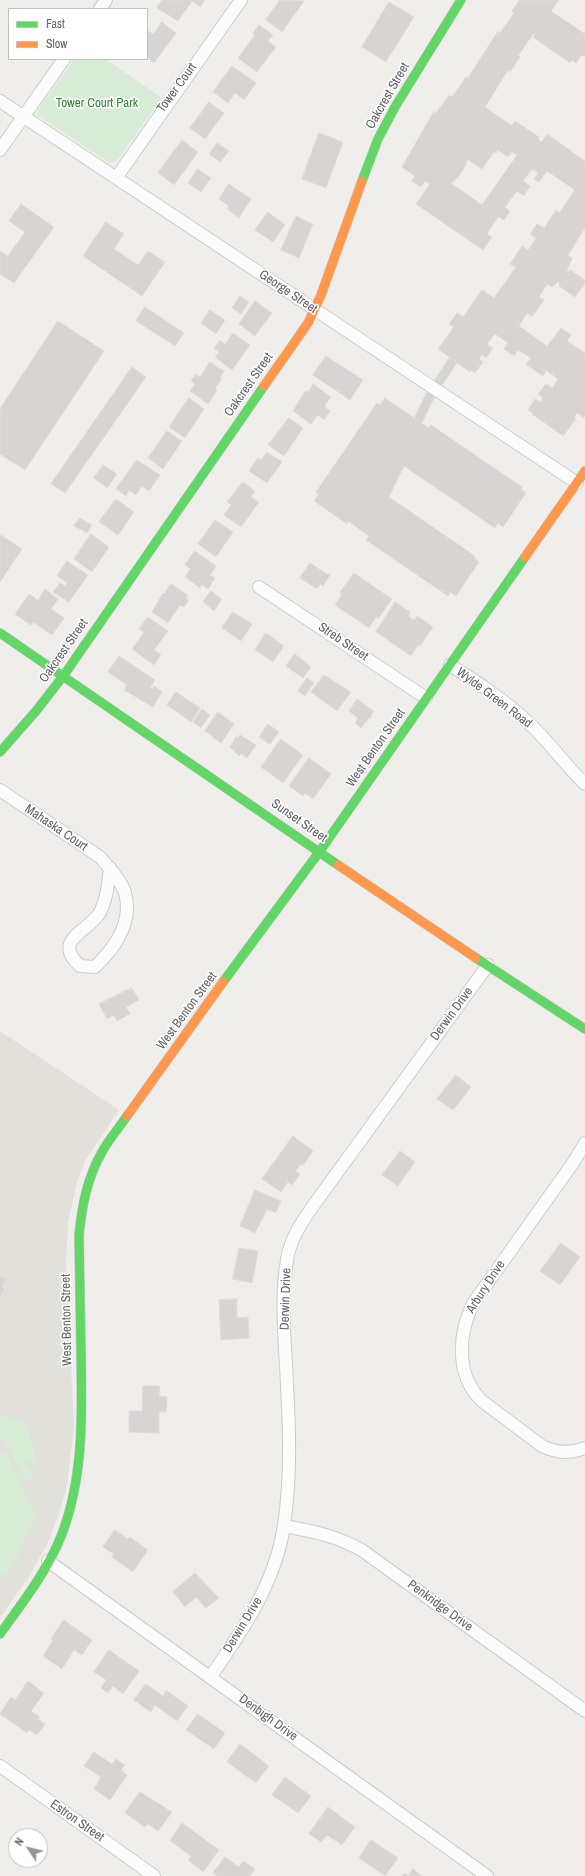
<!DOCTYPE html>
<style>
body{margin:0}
#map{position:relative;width:585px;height:1876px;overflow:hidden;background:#efeeea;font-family:"Archivo Narrow",sans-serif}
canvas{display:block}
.legend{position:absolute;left:8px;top:8px;width:140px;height:52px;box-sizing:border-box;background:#fff;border:1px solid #bfc1c3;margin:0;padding:5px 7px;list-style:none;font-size:12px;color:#5f6368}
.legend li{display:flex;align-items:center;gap:8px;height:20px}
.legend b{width:20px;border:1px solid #bfc1c3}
.north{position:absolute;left:8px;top:1828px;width:40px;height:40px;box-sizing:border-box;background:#fff;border:1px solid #bfc1c3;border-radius:50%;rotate:305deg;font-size:11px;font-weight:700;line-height:16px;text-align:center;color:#5f6368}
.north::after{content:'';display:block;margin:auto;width:14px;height:18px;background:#919496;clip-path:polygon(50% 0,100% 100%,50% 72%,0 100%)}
</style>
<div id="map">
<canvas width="585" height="1876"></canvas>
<ul class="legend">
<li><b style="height:5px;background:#63d668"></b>Fast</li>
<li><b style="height:5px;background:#ff974d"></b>Slow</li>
</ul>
<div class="north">N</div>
</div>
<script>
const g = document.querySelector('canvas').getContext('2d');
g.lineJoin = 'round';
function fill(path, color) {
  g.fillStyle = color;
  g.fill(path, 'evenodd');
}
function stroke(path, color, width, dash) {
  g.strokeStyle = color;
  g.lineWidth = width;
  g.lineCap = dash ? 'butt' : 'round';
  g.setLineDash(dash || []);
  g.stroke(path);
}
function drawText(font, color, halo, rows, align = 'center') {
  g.font = font + ' "Archivo Narrow",sans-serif';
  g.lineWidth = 3;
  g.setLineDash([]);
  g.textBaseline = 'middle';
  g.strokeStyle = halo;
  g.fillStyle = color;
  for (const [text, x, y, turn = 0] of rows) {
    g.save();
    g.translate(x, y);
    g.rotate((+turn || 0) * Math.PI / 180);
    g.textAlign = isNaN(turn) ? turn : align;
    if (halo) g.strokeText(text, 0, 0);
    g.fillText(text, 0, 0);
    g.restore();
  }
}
fill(new Path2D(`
 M0,1031L119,1110L85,1161L77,1181L68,1223L66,1261L74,1428L67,1485L60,1511L49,1540L31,1574L0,1618Z`), '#e2e0da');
fill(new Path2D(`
 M74,59H106L162,98L116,162L110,163L105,160L38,115V110Z
 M2,1417C32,1418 30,1437 36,1461L27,1462L25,1465L34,1475L25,1481L20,1478C20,1463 10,1449 0,1438V1419Z
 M6,1452L37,1516L10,1571L3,1576L0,1574V1456Z`), '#d8ebd6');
const building = new Path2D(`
 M162,0H205L200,7L192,1L178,21L157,8Z
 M280,0L304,1L282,32L266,20Z
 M520,0H559L551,11L585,34V57L582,55L576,63L572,60L570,63L533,37L535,35L533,34L518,56L520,57L510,72L508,70L485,107L512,126L515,121L539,137L538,139L542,142L547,134L585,161V228L568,255L572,258L567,271L568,272L570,270L585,280V284L575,297L559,286L560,284L558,282L552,287L547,284L539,297L544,300L532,317L527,313L519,326L547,346L561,328L571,335L567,341L585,353V416L584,418L577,413L574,417L576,419L563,436L532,414L533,413L528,410L535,399L540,402L543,398L538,394L546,384L552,388L558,379L546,370L543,376L526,364L531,358L518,350L514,356L504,349L508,343L495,334L487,344L493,348L486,358L482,355L479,359L483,362L475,373L471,370L470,372L438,349L454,327L449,324L457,313L463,317L482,290L494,298L516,267L510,264L522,246L528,250L536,238L530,234L537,224L544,228L556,210L559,213L575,190L547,171L539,182L534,179L538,173L532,169L523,181L530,186L524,196L517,191L505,207L510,211L504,220L498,217L487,234L492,237L483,250L416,204L430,184L425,181L421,187L411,181L415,176L402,167L434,111L436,113L449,95L452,97L466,77L468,78L498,31L500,33L514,13L512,11ZM498,150L508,157L512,152L517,155L482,205L451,183L459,176L466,165L467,159L482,169L494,152L496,153Z
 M389,2L414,17L386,62L362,47Z
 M162,22L176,33L154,63L147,58V30L153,34Z
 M259,25L273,35L268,41L276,47L257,72L238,58L255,35L253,34Z
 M232,66L256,83L244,100L235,93L228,103L213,92Z
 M209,102L224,113L205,139L190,128Z
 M319,133L343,142L326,188L302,179Z
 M182,140L198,152L174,185L158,173Z
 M217,143L229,151L220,162L209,154Z
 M198,169L211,178L201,192L188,183Z
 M229,184L251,199L239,218L227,209L229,206L219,199Z
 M21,204L54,227L14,283L0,274V251L8,256L25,232L9,221Z
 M268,212L285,225L273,242L255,230Z
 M296,216L313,224L299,258L281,250Z
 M106,222L124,234L114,249L138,265L148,251L165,262L142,296L83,256Z
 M240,296L249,302L241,314L232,308Z
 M255,301L272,313L255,336L239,324Z
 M145,307L184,333L175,346L136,321Z
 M210,310L225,320L216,334L201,323Z
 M58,321L104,351L25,470L0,454V409Z
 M233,333L250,345L232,370L215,357L219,352L214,348L220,340L225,344Z
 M326,356L363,380L350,400L313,375Z
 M450,357L457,363L436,394L422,423L414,418L428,390Z
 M210,362L224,371L220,378L222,379L215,388L217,390L208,404L190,391L195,384L191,381L196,374L200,377Z
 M132,367L146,377L65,493L51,484Z
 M313,384L331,397L324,406L330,411L324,420L318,415L311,424L293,411L305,391L308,392Z
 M189,398L204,409L185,438L169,427Z
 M385,398L429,428L431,425L522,487L521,489L526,493L503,527L498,523L495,528L404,466L389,497L475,556L474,558L479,562L456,596L450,592L448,596L366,540L369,536L348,521L347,524L314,501L319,494L316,492L377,403L380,405Z
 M289,418L303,428L284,456L268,445Z
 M167,431L182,441L163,469L148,458Z
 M267,452L282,462L267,483L249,471L258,458L261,460Z
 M137,460L160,475L149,491L142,486L136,495L129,490L126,496L116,489Z
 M103,465L117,474L107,488L94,478Z
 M243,482L255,491L251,497L259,502L241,527L224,515L231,505L227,502Z
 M116,499L134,512L118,535L99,522Z
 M80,518L92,525L87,533L74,526Z
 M215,520L233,532L216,557L198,544Z
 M91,534L109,547L92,572L74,559Z
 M1,535L22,549L0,582V536Z
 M195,551L216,566L210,575L215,578L208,589L202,585L200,588L185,577L190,569L185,565Z
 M67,561L88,575L69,602L53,592L60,583L65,586L67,583L57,576Z
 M310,563L327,574V573L330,575L323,586L321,584L317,589L300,578Z
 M354,573L392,599L378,619L376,617L369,628L335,605L342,594L340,593Z
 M171,584L188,595L186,598L189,600L184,607L180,605L168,623L152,612L163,593L164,594Z
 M45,589L58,599L51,609L64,618L52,635L33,622L31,625L15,614L29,594L38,600Z
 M211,591L222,599L214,611L203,602Z
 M395,602L410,612L408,616L414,620L417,616L433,627L420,646L418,645L411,656L376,632Z
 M233,612L252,624L241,641L222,628Z
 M148,617L168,631L154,650L161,655L154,665L132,649L144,632L139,629Z
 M266,633L284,646L273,662L255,650Z
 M295,654L311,667L303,678L286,666Z
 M119,656L155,680L150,688L152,689L154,686L162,692L153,707L124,690L127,685L108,672Z
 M324,675L351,692L337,711L311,692Z
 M307,678L314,683L305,696L298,691Z
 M176,692L200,708L191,722L167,705Z
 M357,699L374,711L371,715L372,716L370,719L369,718L361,728L355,723L358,718L349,711Z
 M202,709L210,715L201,728L193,722Z
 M218,712L234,724L221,743L205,731Z
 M268,724L279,732L270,744L259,737Z
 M240,735L256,745L247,758L241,754L239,756L230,747L236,737L238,738Z
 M281,739L303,755L283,783L261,767Z
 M309,758L331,774L313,799L305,793L303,796L289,786Z
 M132,988L139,1000L126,1007L130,1014L117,1021L114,1015L107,1019L99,1004Z
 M456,1075L471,1087L453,1110L437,1099Z
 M293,1136L313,1151L303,1165L301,1164L296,1171L300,1174L292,1185L288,1182L281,1192L262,1179Z
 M400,1151L415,1162L398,1186L382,1175Z
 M255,1190L281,1201L276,1213L267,1209L255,1233L240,1226Z
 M561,1243L580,1257L560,1285L540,1271Z
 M239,1248L258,1251L252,1283L233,1279Z
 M0,1276L6,1280L1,1286L5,1289L0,1296Z
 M237,1299V1318L248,1317L249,1338L221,1340L219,1300Z
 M143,1386H160L159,1396L167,1397L166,1412H159V1433L129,1432V1411H142Z
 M115,1530L128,1539L130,1537L148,1550L133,1572L112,1557L114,1554L103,1547Z
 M195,1573L219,1598L206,1608L196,1597L185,1607L173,1592Z
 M64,1620L92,1640L82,1655L74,1650L62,1669L43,1656L53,1640L51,1639Z
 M109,1650L139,1671L123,1694L113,1686L108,1693L101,1688L106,1680L94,1672Z
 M28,1681L44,1693L31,1711L40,1717L38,1719L45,1724L37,1735L29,1730L27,1733L0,1714L11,1697L15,1700Z
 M146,1684L163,1696L166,1690L188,1706L177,1721L155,1705L151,1712L134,1700Z
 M198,1714L225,1733L214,1749L186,1730Z
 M240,1744L269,1766L256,1783L227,1762Z
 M94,1752L112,1764L116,1759L125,1765L121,1770L127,1775L110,1800L94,1789L101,1777L84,1766Z
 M285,1777L311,1796L298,1813L272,1795Z
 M140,1792L172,1812L158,1831L148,1824L145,1827L125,1813Z
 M328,1807L355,1827L342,1845L327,1835L321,1842L309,1834Z
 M182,1823L219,1850L203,1872L188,1860L191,1856L170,1841Z
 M371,1840L398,1858L385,1876L359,1858Z
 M225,1857L239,1867L243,1861L255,1869L250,1876H217L213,1873Z
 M413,1869L422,1876H402L405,1873L408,1876Z`);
fill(building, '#d6d5d3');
stroke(building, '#deddd9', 1);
const street = new Path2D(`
 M100,9L106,0
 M0,101L577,483
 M0,150L64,59
 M116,178L241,0
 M259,587L426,698
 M450,665C480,684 511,704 536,730C553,747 567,767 585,784
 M0,790L100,857C109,868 121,880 125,893C133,922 115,948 95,967L80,966C52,940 86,933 99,914C107,900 108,884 110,868
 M585,1143L573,1163L474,1302C458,1333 455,1375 482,1401L542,1446C556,1453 570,1454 585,1448
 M284,1526C312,1531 338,1536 363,1551L585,1711
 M48,1561L487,1876
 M211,1676C243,1630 276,1582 284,1525C292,1472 289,1419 286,1366C284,1330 281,1295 287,1260C290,1240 301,1223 313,1206L488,965
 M0,1766L154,1876`);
const fast = new Path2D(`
 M362,181L378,139L395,107L461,0
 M0,633L338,865
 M0,752L36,711L64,675L264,386
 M476,958L585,1029
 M223,982L320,851L525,557
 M0,1634C23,1602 48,1570 62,1534C84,1476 82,1414 81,1353C80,1314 80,1274 79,1235C82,1206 87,1178 102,1152C109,1139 119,1128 127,1116`);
const slow = new Path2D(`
 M264,386L308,323L321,295L362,181
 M525,557L585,471
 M338,865L476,958
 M127,1116L223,982`);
stroke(street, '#cbcccc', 14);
stroke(fast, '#cacacb', 10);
stroke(slow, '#cacacb', 10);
stroke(street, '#fdfcfc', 12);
stroke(fast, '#63d668', 9);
stroke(slow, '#ff974d', 9);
drawText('13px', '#5f6368', '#fff', [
 ["Tower Court",177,88,-54],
 ["Oakcrest Street",388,96,-60],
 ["George Street",288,292,34],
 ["Oakcrest Street",249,385,-55],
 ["Streb Street",343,642,34],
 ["Oakcrest Street",64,651,-55],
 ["Wylde Green Road",494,698,37],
 ["West Benton Street",376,748,-55],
 ["Sunset Street",299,821,35],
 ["Mahaska Court",56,828,34],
 ["West Benton Street",187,1011,-54],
 ["Derwin Drive",452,1014,-54],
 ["Arbury Drive",486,1287,-57],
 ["Derwin Drive",286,1299,-88],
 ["West Benton Street",67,1320,-91],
 ["Penkridge Drive",440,1606,36],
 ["Derwin Drive",243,1625,-59],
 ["Denbigh Drive",268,1718,36],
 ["Estron Street",77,1821,35]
]);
drawText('13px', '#348238', '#fff', [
 ["Tower Court Park",97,104]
]);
</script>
